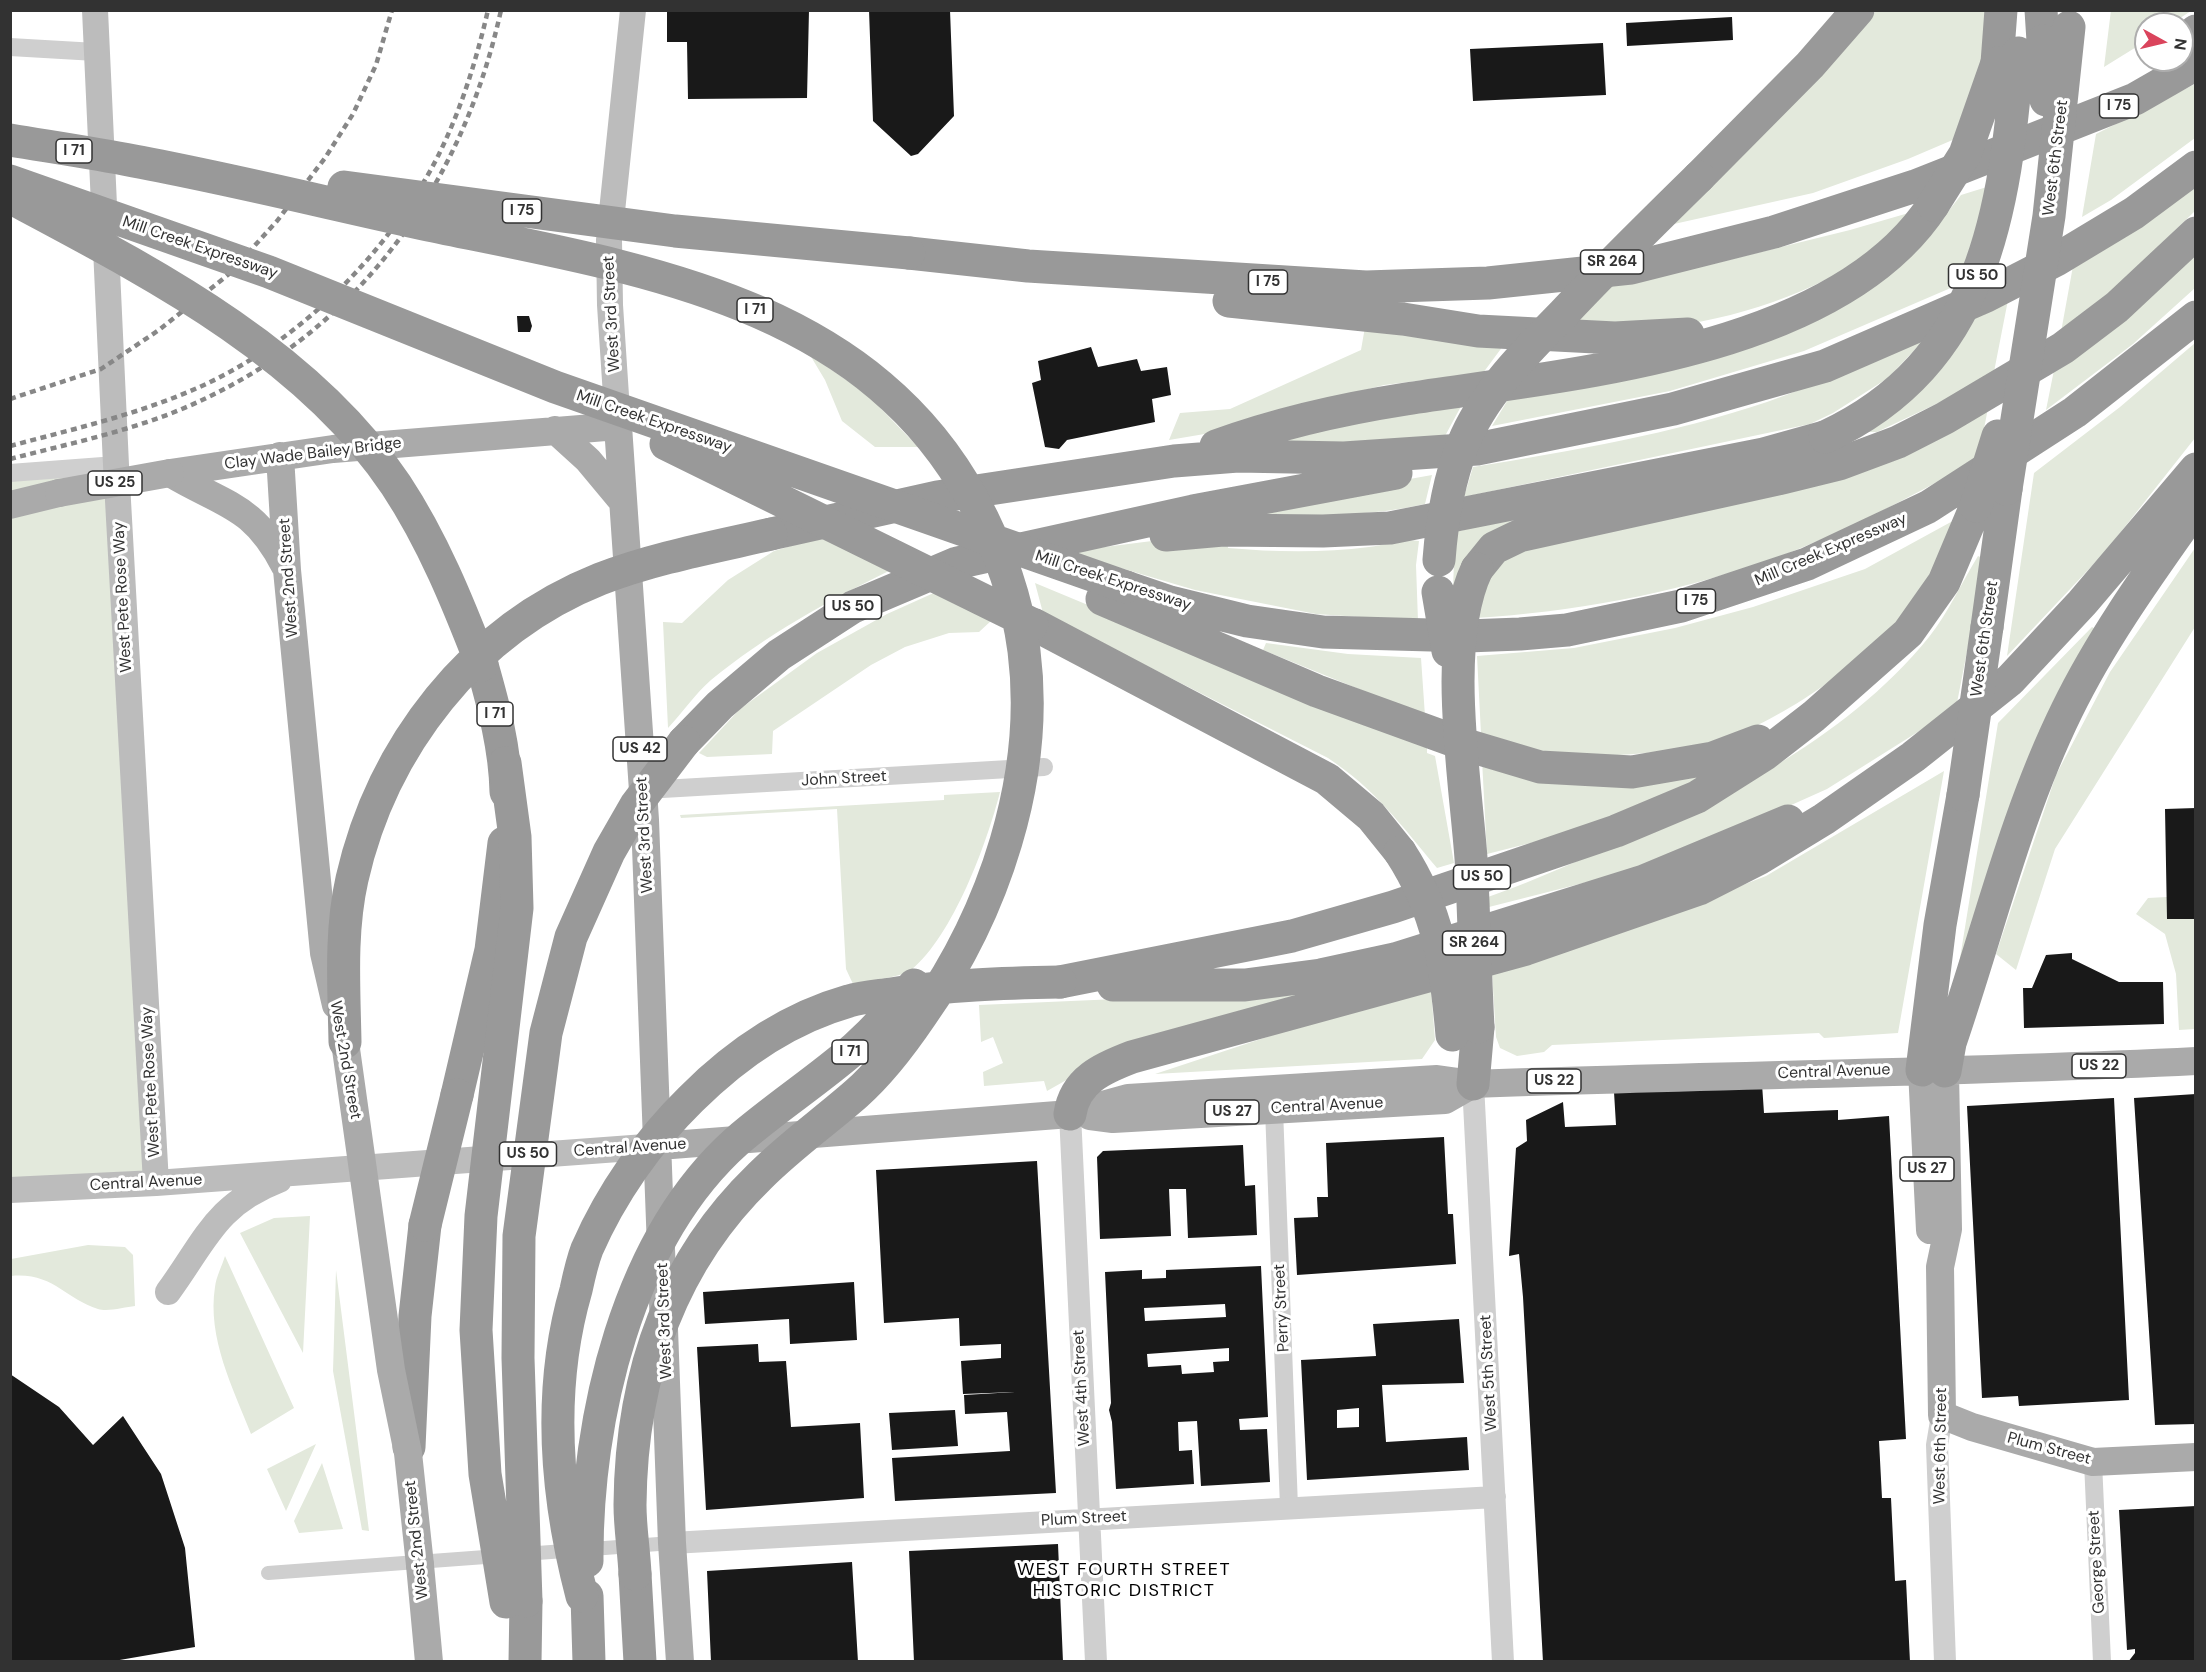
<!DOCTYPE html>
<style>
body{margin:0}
#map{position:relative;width:2206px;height:1672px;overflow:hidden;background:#fff;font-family:"DM Sans",sans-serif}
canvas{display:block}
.frame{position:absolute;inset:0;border:12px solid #323232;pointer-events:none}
.north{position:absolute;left:2134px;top:12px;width:60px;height:60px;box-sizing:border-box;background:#fff;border:2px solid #adadad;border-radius:50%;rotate:98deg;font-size:16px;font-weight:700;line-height:24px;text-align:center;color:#323232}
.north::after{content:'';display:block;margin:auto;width:21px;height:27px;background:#da445c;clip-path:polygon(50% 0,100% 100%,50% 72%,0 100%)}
</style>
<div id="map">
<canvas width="2206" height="1672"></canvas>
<div class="frame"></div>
<div class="north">N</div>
</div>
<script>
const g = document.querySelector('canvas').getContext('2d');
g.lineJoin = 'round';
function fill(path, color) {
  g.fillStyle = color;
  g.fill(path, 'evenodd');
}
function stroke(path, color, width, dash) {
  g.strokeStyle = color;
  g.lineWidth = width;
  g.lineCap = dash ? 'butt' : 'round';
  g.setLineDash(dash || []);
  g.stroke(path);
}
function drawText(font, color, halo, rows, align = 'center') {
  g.font = font + ' "DM Sans",sans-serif';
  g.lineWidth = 6;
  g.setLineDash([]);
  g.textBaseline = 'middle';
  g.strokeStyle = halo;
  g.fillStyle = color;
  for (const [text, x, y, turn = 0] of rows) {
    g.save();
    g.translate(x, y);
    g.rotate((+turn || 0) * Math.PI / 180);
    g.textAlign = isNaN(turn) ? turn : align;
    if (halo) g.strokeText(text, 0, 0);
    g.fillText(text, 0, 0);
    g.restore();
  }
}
fill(new Path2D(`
 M2111,10H2191V11L2171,24H2146V41L2104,67Z
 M1876,11H1994L1962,136L1908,159L1813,193L1674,224L1866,24Z
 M2195,84V138L2111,200L2082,217L2096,134Z
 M2195,182V211L2104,299L2061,332L2073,266Z
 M1990,186L1960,284L1804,351L1670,391L1492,426L1512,393L1891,270L1933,231L1961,195Z
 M1912,212C1899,225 1886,239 1872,250C1821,292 1729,321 1663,327C1633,331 1602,328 1571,328L1619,278L1704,266L1850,230Z
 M2195,247V288L2133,344L2046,410L2054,370Z
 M2008,300L1993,377L1877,432H1855L1974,317Z
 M1365,327L1503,346L1483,373L1384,385L1284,411L1240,428L1169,440L1180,413L1230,409L1361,350Z
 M1924,340L1888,378L1833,413L1810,424L1464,497L1473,467C1572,451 1672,434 1767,402C1820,383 1872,361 1924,340Z
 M2195,343V438L2105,552L2007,656L2034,473L2120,407Z
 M810,355L868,395L918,447H875L842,421L825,380Z
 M1465,399L1445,436L1423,440L1289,444V438Z
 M1988,408L1978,460C1909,497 1839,536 1764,562C1670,594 1574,612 1475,618L1489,575L1510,552Z
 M116,465L156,1183L11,1190V473Z
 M1432,475L1425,504C1373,516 1318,516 1266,516L1265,505Z
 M1517,517L1485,539L1453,590L1455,532Z
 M1960,517C1945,547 1930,577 1911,605C1872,658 1782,721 1719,741C1684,752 1603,758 1565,755C1538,753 1507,741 1481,734L1477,656L1574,648L1675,628L1753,607L1865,569Z
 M824,536L891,570C828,601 766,635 711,680C695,694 682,713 668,728L663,622L682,623L728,580L774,551Z
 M1228,539V548C1274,552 1323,553 1369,547C1387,545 1400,538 1419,541L1416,565L1418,621L1316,614L1195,590L1073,554L1081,550L1152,541Z
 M2195,548V627L2055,849L2016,970L1996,954L2056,775L2110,672Z
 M1978,556L1985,559L1956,708L1827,789L1662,863L1489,907L1488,897C1523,885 1556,870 1589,856C1711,806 1844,742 1929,637C1948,613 1962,582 1978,556Z
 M1035,583L1427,746V753L1435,756L1454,863L1437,868C1402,826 1375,789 1328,758L1043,613Z
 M936,592L992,620L979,632L949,633L905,647L871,665L773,731L772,754L707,757L699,753L740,709L817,653L887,614Z
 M2092,627L2097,630L1956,983L1998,723Z
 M1266,643L1348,654L1421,658L1425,716L1263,650Z
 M1482,760L1708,775L1582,830L1487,854Z
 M1944,771L1898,1033L1824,1038L1819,1033L1552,1045L1544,1052L1517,1056L1500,1048L1496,1037L1492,972L1605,938L1766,876Z
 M1000,792C987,843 953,936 911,970C903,977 866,981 853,984L846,969L837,809L681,818L680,815L944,800V795Z
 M2167,897V919H2195V1029L2179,1030L2176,974L2165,934L2136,914L2148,898Z
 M1377,977L1070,1078L1047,1091L1044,1081L984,1086L983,1072L1003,1063L993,1037L981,1042L979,1005L1232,994Z
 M1431,989L1435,1040L1422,1059L1155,1074L1273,1035Z
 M310,1216L303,1353L240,1233L274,1218Z
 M88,1245L125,1247L133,1255L135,1306C125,1307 108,1312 98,1309C65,1299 53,1272 11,1276V1259Z
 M225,1256L294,1408L251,1434C233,1388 207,1338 215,1287C216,1277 222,1266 225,1256Z
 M336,1270L369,1531L362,1530L333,1371Z
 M316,1444L286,1511L267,1469Z
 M322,1463L343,1529L299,1533L294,1521Z`), '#e3e9dc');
fill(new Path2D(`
 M667,10H809L807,98L688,99L687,42H667Z
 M869,10H950L954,116L918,154L911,156L873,121Z
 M1732,17L1733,40L1627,46L1626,23Z
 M1603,43L1606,95L1473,101L1470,49Z
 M517,316H529L532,326L530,332H518Z
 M1091,347L1098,367L1137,359L1141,371L1167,367L1171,395L1152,399L1155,422L1067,440L1059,449L1045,447L1032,383L1041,380L1038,361Z
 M2196,808V919H2167L2165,809Z
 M2072,953V959L2119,982H2163L2164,1024L2024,1028L2023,988H2032L2046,955Z
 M1762,1084L1764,1113L1838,1110V1120L1889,1116L1906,1439L1879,1441L1882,1498H1891L1895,1581L1906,1580L1910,1662H1543L1523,1297L1519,1254L1509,1256L1516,1148L1527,1141L1526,1120L1563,1102L1565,1127L1616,1125L1614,1092Z
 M2196,1094V1424L2155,1425L2134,1098Z
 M2114,1098L2129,1400L2019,1406L2018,1396L1982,1398L1967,1106Z
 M1444,1137L1448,1214H1453L1456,1264L1297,1275L1294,1218L1318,1217L1317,1197H1328L1326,1143Z
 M1243,1145L1245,1186L1255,1185L1257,1235L1188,1238L1186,1189H1169L1171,1236L1100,1239L1097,1157L1103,1151Z
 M1037,1161L1056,1493L895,1501L892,1458L1010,1451L1007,1412L965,1414L964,1395L1015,1392L963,1394L961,1361L1001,1358V1344L960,1346L959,1318L884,1323L876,1170Z
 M1261,1266L1268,1417L1239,1419L1240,1430L1267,1429L1270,1482L1201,1486L1197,1421L1178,1422L1179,1451L1192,1450L1194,1484L1116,1489L1112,1422L1109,1410L1111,1403L1105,1272L1142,1270V1279L1166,1278V1270ZM1225,1304L1226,1317L1145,1321L1144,1308ZM1229,1348V1361L1213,1362L1214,1372L1182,1374L1181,1365L1148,1367L1147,1354Z
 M854,1282L857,1340L790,1344L789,1319L705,1324L703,1292Z
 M1459,1319L1464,1383L1382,1385L1386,1442L1467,1437L1469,1470L1307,1480L1301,1360L1376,1356L1373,1324ZM1359,1408V1427L1337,1428V1410Z
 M758,1344L759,1362L786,1361L791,1427L860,1423L864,1498L706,1510L697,1347Z
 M10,1374L59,1407L93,1445L123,1416L161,1474L185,1548L195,1647L108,1662H11Z
 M955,1410L958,1446L892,1450L889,1413Z
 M2196,1506V1662H2128L2135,1653V1649L2127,1650L2119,1510Z
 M1058,1544L1063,1662H914L909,1551Z
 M852,1562L858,1662H711L707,1571Z`), '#191919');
stroke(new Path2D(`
 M524,1554L672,1543
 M268,1573L499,1556`), '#cfcfcf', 14);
stroke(new Path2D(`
 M10,47L96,52
 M10,473L116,465
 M645,790L1044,767
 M1274,1109L1289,1507
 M2093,1462L2102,1662`), '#cfcfcf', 18);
stroke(new Path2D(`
 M1473,1084L1503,1662
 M1070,1114L1096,1662
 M1942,1415L1937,1445L1945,1662
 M672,1543L1495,1497`), '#cfcfcf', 22);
stroke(new Path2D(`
 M95,10L116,465L156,1183
 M618,426L610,305L609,240L633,10
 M10,1190L156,1183L659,1146
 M168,1292C206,1240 215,1205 279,1180`), '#bcbcbc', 26);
stroke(new Path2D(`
 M555,430L588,460L623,502
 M280,456L287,570L324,953L336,1005
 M170,473L333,449L618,426L645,820L672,1543L680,1662
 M170,473C225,506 253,504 285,566
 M10,505L59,493
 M1922,1070L1930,1230
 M1945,1071L1948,1229L1940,1267L1942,1415L1972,1427L2093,1462L2196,1457
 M1090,1116L1113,1119L1445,1100L1473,1084
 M659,1146L1070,1114L1128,1098L1437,1079L1473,1084C1714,1075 1955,1073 2196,1061
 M420,1565L429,1662`), '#aaa', 28);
stroke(new Path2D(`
 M2041,10L2043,41
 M2182,42L2196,31
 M1997,63L2001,10
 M1699,177L1810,65L1858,10
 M909,253L1028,266L1366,287L1488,283L1631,268L1774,232L1915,186L2135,99L2196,64
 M1229,301L1403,319L1478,331L1615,338L1688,334
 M1216,446C1276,424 1342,409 1406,399C1567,374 1836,354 1933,205
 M771,534L937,497L1174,461L1238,456L1344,458L1477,449L1673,409L1825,366L1986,296L2056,260L2134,213L2196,167
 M1166,535L1223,530L1323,531L1390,528L1764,454L1825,437
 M1477,569L1494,548L1519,536L1778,479L1839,464L1898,442L1945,418L2063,348L2117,307L2196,233
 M1126,587L1170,602L1247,621L1323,632L1467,636L1520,634L1567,630L1681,606L1807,564L1928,507L2075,412L2196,317
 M1102,599L1317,691L1463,744L1540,767L1632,772L1713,758L1758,741
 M1035,625L1327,779L1371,816L1400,852
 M1987,627L2006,489
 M482,665C494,707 505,748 506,792
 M684,742L720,705L779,655L853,607L957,563L1193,511L1396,473
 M1060,982L1292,936L1393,907L1616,831L1697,797L1765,754L1814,716L1908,633L1944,582L1976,506
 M1113,985H1245L1321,975L1395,959L1644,881L1788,821
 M1922,1070L1940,925L1963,795
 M1945,1071L1950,1043C1988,932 2015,816 2067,710C2102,638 2150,572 2196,507
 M1473,1084L1478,1027
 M457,1095L491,950L504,843
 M1070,1114C1075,1080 1103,1068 1132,1057L1526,949L1699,889L1760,858L1824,819L1913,757L2010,680L2082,603L2196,469
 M409,1447L415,1316L425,1225
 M635,1574L640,1662
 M587,1596L589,1662
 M525,1662L526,1601`), '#999', 33);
stroke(new Path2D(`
 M10,399L101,369L159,330L229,274L277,221L325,158L353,114L376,65L392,10
 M10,446C70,430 131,416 188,392C292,349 384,259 436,160C460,113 476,62 488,10
 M10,459C64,445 121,433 172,413C349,343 461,193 501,10`), '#878787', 4.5, [6, 4.5]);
stroke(new Path2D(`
 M59,493L170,473
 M345,1042L391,1370L408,1453L420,1565`), '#aaa', 28);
stroke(new Path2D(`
 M2043,41L2046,100
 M10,140C52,147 93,153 134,161C231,179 327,203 424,224C629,267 863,297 973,500C999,548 1017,597 1024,651C1040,777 994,913 921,1016C902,1044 881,1072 856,1094C824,1122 790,1146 760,1176C668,1265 631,1379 630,1505C630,1528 634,1551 635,1574
 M10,181L269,272L555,387L1126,587
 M344,187L675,231L909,253
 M15,200C152,273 308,353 396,485C433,541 458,603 482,665
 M1933,205L1965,154L1997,63
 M1825,437C1985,363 2005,210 2018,53
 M666,444L1032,624
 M2006,489L2049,216L2069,27
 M1976,506L1998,436
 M1439,560C1442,520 1448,482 1463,444C1483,394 1526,352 1563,314C1607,267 1653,222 1699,177
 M1477,569C1442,642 1465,776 1471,858C1474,914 1475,971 1478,1027
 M1438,592L1448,651
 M505,763L515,837L517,908L481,1216L476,1330L485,1474L506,1602
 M1963,795L1987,627
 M1400,852C1439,912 1446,965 1452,1035
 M345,1042C344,988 340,932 352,879C382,747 472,630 600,579C654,558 714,547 771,534
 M425,1225L457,1095
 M587,1561C586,1419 627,1239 737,1141C775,1108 817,1081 855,1048C876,1029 896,1007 914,985
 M582,1596C556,1497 547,1390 576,1290C579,1276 582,1262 587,1249C611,1194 648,1141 691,1099C735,1055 789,1018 849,1001C862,997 877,996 891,994C947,985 1003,983 1060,982
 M526,1601L518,1358L519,1236L546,1033L571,937L609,852L636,805L684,742`), '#999', 33);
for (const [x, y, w] of [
 [2119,106,39],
 [74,151,36],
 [522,211,39],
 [1612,262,63],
 [1977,276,57],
 [1268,282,39],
 [755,310,36],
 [115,483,54],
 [1696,601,39],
 [853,607,57],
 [495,714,36],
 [640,749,54],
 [1482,877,57],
 [1474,943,63],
 [850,1052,36],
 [2099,1066,54],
 [1554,1081,54],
 [1232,1112,54],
 [528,1154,57],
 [1927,1169,54]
]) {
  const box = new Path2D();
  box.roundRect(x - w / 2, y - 12, w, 24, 4.5);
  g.fillStyle = '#fff';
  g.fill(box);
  stroke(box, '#323232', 1.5);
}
drawText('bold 15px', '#323232', null, [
 ["I 75",2119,106],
 ["I 71",74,151],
 ["I 75",522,211],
 ["SR 264",1612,262],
 ["US 50",1977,276],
 ["I 75",1268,282],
 ["I 71",755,310],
 ["US 25",115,483],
 ["I 75",1696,601],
 ["US 50",853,607],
 ["I 71",495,714],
 ["US 42",640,749],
 ["US 50",1482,877],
 ["SR 264",1474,943],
 ["I 71",850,1052],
 ["US 22",2099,1066],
 ["US 22",1554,1081],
 ["US 27",1232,1112],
 ["US 50",528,1154],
 ["US 27",1927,1169]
]);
drawText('16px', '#323232', '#fff', [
 ["West 6th Street",2056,158,-83],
 ["Mill Creek Expressway",200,248,19],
 ["West 3rd Street",612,314,-93],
 ["Mill Creek Expressway",654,422,19],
 ["Clay Wade Bailey Bridge",313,454,-7],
 ["Mill Creek Expressway",1831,550,-23],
 ["West 2nd Street",289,578,-94],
 ["Mill Creek Expressway",1113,581,18],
 ["West Pete Rose Way",123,597,-93],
 ["West 6th Street",1985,639,-82],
 ["John Street",844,779,-3],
 ["West 3rd Street",645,835,-93],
 ["West 2nd Street",345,1060,80],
 ["Central Avenue",1834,1072,-2],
 ["West Pete Rose Way",151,1082,-93],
 ["Central Avenue",1327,1106,-3],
 ["Central Avenue",630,1148,-4],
 ["Central Avenue",146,1183,-3],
 ["Perry Street",1282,1308,-93],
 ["West 3rd Street",665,1321,-92],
 ["West 5th Street",1489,1373,-93],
 ["West 4th Street",1082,1388,-93],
 ["West 6th Street",1941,1446,-89],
 ["Plum Street",2049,1449,15],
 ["Plum Street",1084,1519,-3],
 ["West 2nd Street",417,1540,-96],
 ["George Street",2097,1562,-93]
]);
g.letterSpacing = '1.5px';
drawText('18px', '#000', '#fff', [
 ["WEST FOURTH STREET",1124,1570],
 ["HISTORIC DISTRICT",1124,1591]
]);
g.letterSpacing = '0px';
</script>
